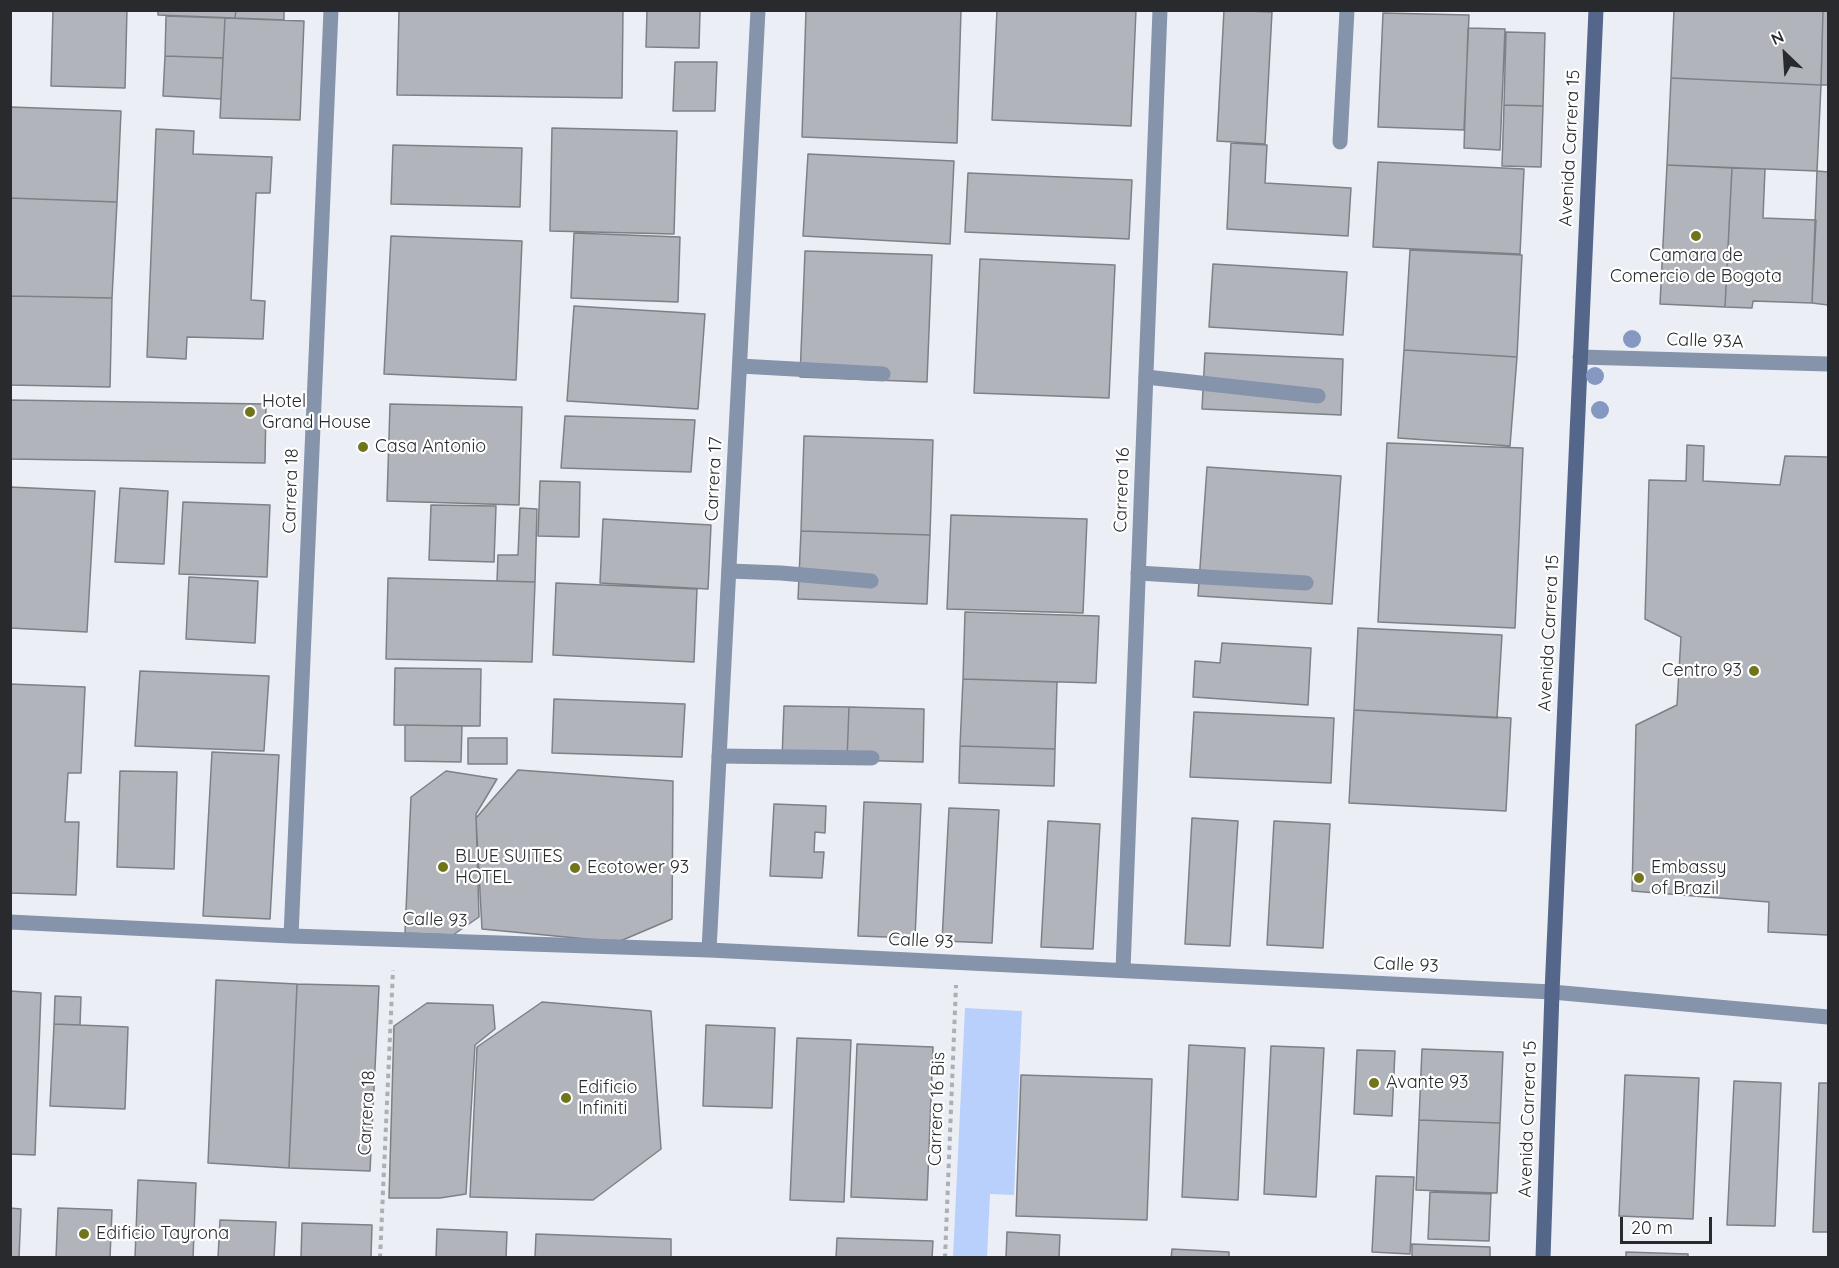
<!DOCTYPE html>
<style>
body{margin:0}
#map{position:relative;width:1839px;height:1268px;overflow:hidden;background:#ebeff5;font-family:Quicksand,sans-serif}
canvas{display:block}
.frame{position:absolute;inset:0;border:12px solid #292a2d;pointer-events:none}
.north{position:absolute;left:1755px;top:24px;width:60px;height:60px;-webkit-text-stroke:4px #fff;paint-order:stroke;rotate:335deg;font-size:16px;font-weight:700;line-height:24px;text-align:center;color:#292a2d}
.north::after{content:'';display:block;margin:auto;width:21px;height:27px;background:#292a2d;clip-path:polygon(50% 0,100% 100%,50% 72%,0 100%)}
.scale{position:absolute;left:1620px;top:1217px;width:92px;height:27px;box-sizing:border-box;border:3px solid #292a2d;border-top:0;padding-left:8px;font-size:18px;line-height:21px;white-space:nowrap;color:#292a2d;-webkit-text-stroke:4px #fff;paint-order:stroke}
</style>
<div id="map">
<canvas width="1839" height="1268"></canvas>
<div class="frame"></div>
<div class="north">N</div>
<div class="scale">20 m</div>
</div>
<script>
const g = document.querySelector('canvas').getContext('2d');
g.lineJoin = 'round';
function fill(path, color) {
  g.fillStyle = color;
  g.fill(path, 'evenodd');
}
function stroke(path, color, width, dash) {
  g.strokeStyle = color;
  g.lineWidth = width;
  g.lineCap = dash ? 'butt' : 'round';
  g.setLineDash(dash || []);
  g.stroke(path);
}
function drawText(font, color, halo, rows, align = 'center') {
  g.font = font + ' Quicksand,sans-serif';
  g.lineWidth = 4.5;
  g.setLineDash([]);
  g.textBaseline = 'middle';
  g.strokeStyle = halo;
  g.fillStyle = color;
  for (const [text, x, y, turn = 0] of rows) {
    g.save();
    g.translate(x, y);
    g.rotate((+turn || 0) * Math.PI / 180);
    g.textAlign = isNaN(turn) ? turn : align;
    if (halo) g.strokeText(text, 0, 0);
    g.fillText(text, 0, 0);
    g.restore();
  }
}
fill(new Path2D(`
 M965,1008L1022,1011L1014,1195L990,1194L987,1257H953Z`), '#b8d0fb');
const building = new Path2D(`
 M53,10H127L125,88L51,86Z
 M158,10H236L235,18L158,15Z
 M236,10H284V20L235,18Z
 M399,10H623L622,98L397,95Z
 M647,10H700L699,48L646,47Z
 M806,10H961L957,143L802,137Z
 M997,10H1136L1131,126L992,120Z
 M1224,10L1272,12L1265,144L1217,141Z
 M1674,10H1823L1821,85L1671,78Z
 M1823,10H1828V85H1821Z
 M1383,13L1469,15L1464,130L1378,127Z
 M166,16L225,18L223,58L165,56Z
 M225,18L304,21L300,120L220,118Z
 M1468,28L1505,29L1500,150L1464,148Z
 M1506,32L1545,33L1543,106L1504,105Z
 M165,56L223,58L221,99L163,96Z
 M675,62H717L715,111H673Z
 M1671,78L1821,85L1817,171L1667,165Z
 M1504,105L1543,106L1541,167L1502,166Z
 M10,107L121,111L117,202L10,198Z
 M552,128L677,131L674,234L550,231Z
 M156,129L194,131L193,154L272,157L270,193H256L251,300L265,301L263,339L187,337L186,359L147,357Z
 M1231,143L1267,145L1265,183L1351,188L1348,236L1227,229Z
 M393,145L522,148L520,207L391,204Z
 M808,154L954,161L950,244L803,236Z
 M1378,162L1524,169L1520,254L1373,247Z
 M1667,165L1732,168L1725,307L1660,304Z
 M1732,168L1765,169L1763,218L1816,220L1812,303L1753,301L1752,308L1725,307Z
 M1817,171L1828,172V305L1812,303Z
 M968,173L1132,180L1129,239L965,232Z
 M10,198L117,202L112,298L10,296Z
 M574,233L680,237L678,302L571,298Z
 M391,236L522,241L516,380L384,374Z
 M1410,250L1522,255L1517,357L1404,350Z
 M805,251L932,255L927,382L800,377Z
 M980,259L1115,265L1109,398L974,393Z
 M1213,264L1347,272L1343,335L1209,327Z
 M10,296L112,298L110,387L10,385Z
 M574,306L705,314L698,409L567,401Z
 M1404,350L1517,357L1510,446L1398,438Z
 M1205,353L1343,359L1341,415L1202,409Z
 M10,400L266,404L265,463L10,459Z
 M390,404L522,407L519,505L387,501Z
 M565,416L695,420L691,472L561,468Z
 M804,436L933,440L930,535L801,531Z
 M1387,443L1523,448L1515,628L1378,622Z
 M1687,445L1704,446L1703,481L1780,485L1785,456L1828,457V935L1768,932L1769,902L1632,891L1636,725L1677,705L1681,637L1645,619L1649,480L1686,481Z
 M1207,467L1341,476L1332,604L1198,596Z
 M540,481L580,482L579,537L538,536Z
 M10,487L95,491L87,632L10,628Z
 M120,488L168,491L164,564L115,562Z
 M183,502L270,505L267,577L179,574Z
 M431,505L496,506L494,562L429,560Z
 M520,508L537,509L535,582L497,581L498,555H518Z
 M951,515L1087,519L1083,613L947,609Z
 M603,519L711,525L708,589L600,583Z
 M801,531L930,535L927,604L798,599Z
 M189,577L258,581L255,643L186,639Z
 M388,578L535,582L532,662L386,659Z
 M556,583L697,589L694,662L553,655Z
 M965,612L1099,616L1096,683L963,679Z
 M1358,628L1502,635L1497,718L1354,710Z
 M1222,643L1311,648L1308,705L1193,697L1195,661L1220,663Z
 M395,668L481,669L480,726L394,725Z
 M140,671L269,676L264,751L135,746Z
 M963,679L1057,682L1055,749L960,746Z
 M10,684L85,687L81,773H68L65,822H79L76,895L10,893Z
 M554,699L685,704L682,757L552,753Z
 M784,706L849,707L847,760L782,759Z
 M849,707L924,709L923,762L847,760Z
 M1354,710L1511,718L1506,811L1349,803Z
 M1194,712L1334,718L1331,783L1190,777Z
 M405,725L462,726L461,762L405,761Z
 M468,738H507V764H468Z
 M960,746L1055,749L1054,786L959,783Z
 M212,752L279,755L270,919L203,916Z
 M518,770L673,781L672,919L618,942L482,929L476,818Z
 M120,771L177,772L174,869L117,867Z
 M446,771L497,779L476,814L479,917L453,935L405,933L411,797Z
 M864,802L921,804L915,938L858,936Z
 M774,804L826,806L825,833L815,832L814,852H824L822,878L770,876Z
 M949,808L999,810L992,943L942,941Z
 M1192,818L1238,821L1230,946L1185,944Z
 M1048,821L1100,824L1093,949L1041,947Z
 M1274,821L1330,824L1323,948L1267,945Z
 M216,980L297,984L289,1168L208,1163Z
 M297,984L379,986L370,1171L289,1168Z
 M10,991L41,993L35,1155L10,1154Z
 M55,996L81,997L80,1025L54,1024Z
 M542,1002L651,1011L661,1149L593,1200L470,1197L477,1047Z
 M427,1003L493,1005L495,1029L475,1045L466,1194L440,1198H389L394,1026Z
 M54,1024L128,1027L125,1109L50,1106Z
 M706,1025L775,1028L772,1108L703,1106Z
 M797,1038L851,1040L844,1202L790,1200Z
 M857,1044L933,1047L927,1200L851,1197Z
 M1189,1045L1245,1048L1238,1200L1182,1197Z
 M1271,1046L1324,1048L1316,1197L1264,1194Z
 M1422,1049L1503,1052L1500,1123L1419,1120Z
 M1357,1050L1395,1051L1392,1116L1354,1114Z
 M1021,1075L1152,1079L1147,1220L1016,1216Z
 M1625,1075L1699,1078L1693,1219L1619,1216Z
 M1734,1081L1781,1083L1775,1226L1727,1225Z
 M1819,1083H1828V1232H1813Z
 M1419,1120L1500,1123L1497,1193L1416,1190Z
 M1376,1176L1414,1177L1410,1254L1372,1252Z
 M138,1180L196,1183L193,1258H135Z
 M1430,1192L1491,1194L1489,1241L1428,1239Z
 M10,1208L21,1209L19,1258H10Z
 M58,1208L112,1210L110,1258H56Z
 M220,1220L276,1222L274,1258H218Z
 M302,1223L372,1225L371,1258H301Z
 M437,1229L507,1232L506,1258H436Z
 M1007,1232L1060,1235L1059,1258H1006Z
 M536,1234L671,1239V1258H535Z
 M837,1238L933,1241L932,1258H836Z
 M1412,1244L1490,1247V1258H1412Z
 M1172,1249L1229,1252V1258H1171Z
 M1626,1252L1688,1254V1258H1626Z`);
fill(building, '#b1b4ba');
stroke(building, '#7d8086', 1.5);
stroke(new Path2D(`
 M380,1258L393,970
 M945,1258L956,985`), '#acafb4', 4, [4.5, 4.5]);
stroke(new Path2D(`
 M1340,142L1347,10
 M1146,377L1318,396
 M729,571L781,573L871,581
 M1138,573L1306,583
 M719,756L872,758`), '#8593ab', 15);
stroke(new Path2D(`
 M1580,357L1828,364
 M740,366L883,374
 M10,922L291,936L709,950L1552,992L1828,1017
 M291,936L331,10
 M709,950L758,10
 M1123,970L1160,10`), '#8593ab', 15);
stroke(new Path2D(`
 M1543,1258L1552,992L1596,10`), '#54678a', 15);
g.fillStyle = '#8498c1';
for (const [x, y] of [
 [1632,339],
 [1595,376],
 [1600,410]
]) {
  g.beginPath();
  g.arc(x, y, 9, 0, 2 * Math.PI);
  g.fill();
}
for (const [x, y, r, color] of [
 [1696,236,6,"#70751c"],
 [250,412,6,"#70751c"],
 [363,447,6,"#70751c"],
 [1754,671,6,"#70751c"],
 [443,867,6,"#70751c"],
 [575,868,6,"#70751c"],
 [1639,878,6,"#70751c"],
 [1374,1083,6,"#70751c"],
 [566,1098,6,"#70751c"],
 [84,1234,6,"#70751c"]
]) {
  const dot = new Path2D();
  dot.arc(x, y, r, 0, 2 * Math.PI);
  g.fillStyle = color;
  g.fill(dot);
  stroke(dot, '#fff', 2);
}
drawText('18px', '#292a2d', '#fff', [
 ["Avenida Carrera 15",1570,148,-87],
 ["Calle 93A",1705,341,2],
 ["Carrera 17",714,479,-87],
 ["Carrera 16",1122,490,-88],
 ["Carrera 18",291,491,-88],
 ["Avenida Carrera 15",1549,633,-87],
 ["Calle 93",435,920,2],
 ["Calle 93",921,941,3],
 ["Calle 93",1406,965,3],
 ["Carrera 16 Bis",937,1109,-88],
 ["Carrera 18",367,1113,-87],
 ["Avenida Carrera 15",1528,1119,-88]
]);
drawText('18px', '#292a2d', '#fff', [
 ["Camara de",1696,256,"center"],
 ["Comercio de Bogota",1696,277,"center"],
 ["Hotel",262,402],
 ["Grand House",262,423],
 ["Casa Antonio",375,447],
 ["Centro 93",1742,671,"right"],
 ["BLUE SUITES",455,857],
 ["HOTEL",455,878],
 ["Ecotower 93",587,868],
 ["Embassy",1651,868],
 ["of Brazil",1651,889],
 ["Avante 93",1386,1083],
 ["Edificio",578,1088],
 ["Infiniti",578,1109],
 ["Edificio Tayrona",96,1234]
], 'left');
</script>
